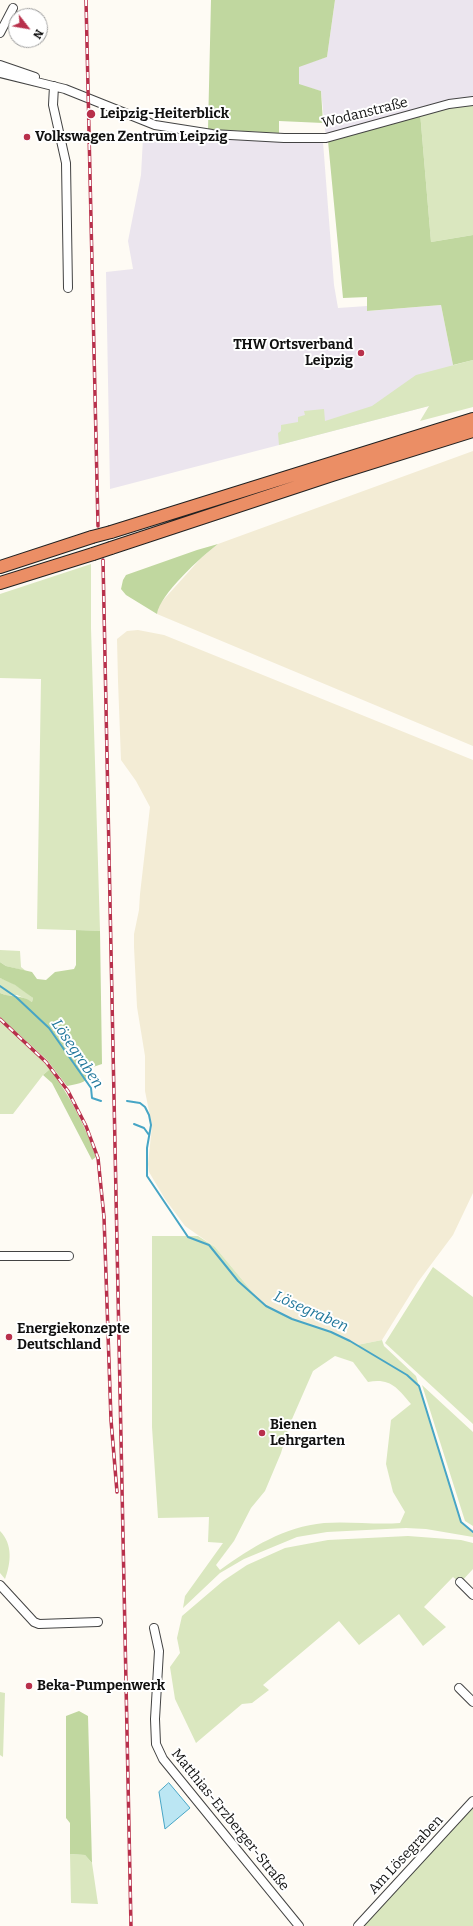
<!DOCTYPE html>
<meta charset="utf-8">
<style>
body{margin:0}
#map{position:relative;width:473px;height:1926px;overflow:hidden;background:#fefbf4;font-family:Bitter,serif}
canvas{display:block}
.north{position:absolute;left:8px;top:8px;width:40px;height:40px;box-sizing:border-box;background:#fff;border:1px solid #9f9f9f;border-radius:50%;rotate:121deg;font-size:11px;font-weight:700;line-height:16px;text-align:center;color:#101010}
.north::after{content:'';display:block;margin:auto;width:14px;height:18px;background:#b8304b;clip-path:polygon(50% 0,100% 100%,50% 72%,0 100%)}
</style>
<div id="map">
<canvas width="473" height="1926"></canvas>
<div class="north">N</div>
</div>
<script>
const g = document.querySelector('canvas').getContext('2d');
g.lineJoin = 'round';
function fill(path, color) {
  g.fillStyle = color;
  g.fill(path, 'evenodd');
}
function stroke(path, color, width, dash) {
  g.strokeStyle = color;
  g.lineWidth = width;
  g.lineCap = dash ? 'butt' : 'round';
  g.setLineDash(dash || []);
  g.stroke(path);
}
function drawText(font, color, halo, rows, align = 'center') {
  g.font = font + ' Bitter,serif';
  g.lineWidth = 4;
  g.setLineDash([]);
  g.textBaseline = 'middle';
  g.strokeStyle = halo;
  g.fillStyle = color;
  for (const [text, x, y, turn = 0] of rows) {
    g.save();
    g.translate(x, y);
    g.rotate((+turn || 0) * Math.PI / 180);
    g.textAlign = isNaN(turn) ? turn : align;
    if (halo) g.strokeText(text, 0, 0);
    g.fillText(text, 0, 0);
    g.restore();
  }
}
fill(new Path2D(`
 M335,0H473V102L326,138L321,91L299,85V66L327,57Z
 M152,132L223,138L323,142L334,285L338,308L367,306L368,311L441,305L453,365L429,406L110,489L106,272L133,269L128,241L141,175L143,138Z`), '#ebe5ee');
fill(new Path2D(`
 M473,451V746L157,614L158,606L165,598L202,557L218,544Z
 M138,630L164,635L473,760V1193L453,1235L418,1282L382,1340L357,1345L334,1333L294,1320L277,1312L259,1300L215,1247L185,1226L165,1199L149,1172L148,1164L152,1126L145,1091V1056L137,1007L134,947V934L139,910L140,894L150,807L136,781L121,760L118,681L117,639L127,631Z`), '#f3ecd5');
fill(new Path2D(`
 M473,101V235L431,242L420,112Z
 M473,360V407L420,421L429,406L279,445L278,433L281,431V425L298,422V417L305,415L304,411L324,409L325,421L372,406L416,375Z
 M91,564V628L100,931L37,929L41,679L0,678V594Z
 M0,950L20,951L21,967L26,971L6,966L0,962Z
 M0,978C11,981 24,990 33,998L32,1002L17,995L8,996L0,993Z
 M0,1021L35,1052L50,1069L43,1075L13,1114H0Z
 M152,1236H198L215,1247L259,1300L277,1312L294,1320L334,1333L357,1345L382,1340L384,1346L416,1376L458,1514L461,1522L473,1533V1537L426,1529L406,1528L327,1532L297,1537L244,1559L220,1573L183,1608L185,1596L223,1543L208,1542L209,1517L158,1518L152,1427ZM335,1356L353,1362L368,1382C391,1378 397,1388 411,1404L391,1420L386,1464L393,1492L405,1512L400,1523C375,1525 349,1521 324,1523C284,1527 252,1547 220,1570L216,1565L234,1541L251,1508L265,1491L281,1453L289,1426L313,1371Z
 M433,1267L473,1297V1424L385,1343Z
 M422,1385L473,1432V1526L465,1521Z
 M0,1531C13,1544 11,1563 5,1579L0,1573Z
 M408,1536L461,1540L473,1543V1569L460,1583L453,1577L424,1607L446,1627L423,1646L399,1614L359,1645L339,1621L263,1685L269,1690L252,1703L242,1704L196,1743L175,1699L170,1667L180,1653L177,1638L182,1616L223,1581L247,1565L285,1548L328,1540Z
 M0,1692L5,1693L3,1757L0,1755Z
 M473,1800V1926H357Z
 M70,1854L85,1855L92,1863L98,1904L71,1903Z`), '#dae7bf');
fill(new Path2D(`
 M211,0H335L327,57L299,67V84L321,91L323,123L279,121V133L208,129Z
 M420,112L431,242L473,235V360L453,365L441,305L367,311V297L343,298L328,141Z
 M218,544C201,557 160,594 157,614L126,595L121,589L123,580L126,575L197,550Z
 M76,930L100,931L102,1064L93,1067C88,1083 82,1083 67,1086L47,1060L0,1017V993C11,998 21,994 32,1002L33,998L15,985L0,978V962L6,966L32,972L37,979L46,980L55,972L74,969L76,965Z
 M50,1069C70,1096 85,1125 96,1157L92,1160L52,1083L43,1075Z
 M79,1711L88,1716L92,1863L85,1855L70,1854V1823L66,1818V1716Z`), '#c0d79f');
const water = new Path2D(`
 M169,1783L190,1808L165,1829L159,1792Z`);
fill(water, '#bbe6f3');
stroke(water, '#47a5c5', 1);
stroke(new Path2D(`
 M0,986L16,997L49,1028L91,1088L92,1098L101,1101
 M127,1101L140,1103L145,1107L149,1115L151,1125L147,1148V1176L188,1237L209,1245L238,1281L266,1306L292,1319L331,1332L350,1341L407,1375L419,1386L461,1522L473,1532
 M134,1124L144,1128L149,1135`), '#47a5c5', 2);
const minor = new Path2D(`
 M0,33L13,8
 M0,65L35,77
 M0,73L65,89L155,125L212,134L284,138H326L449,104L473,101
 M54,86L53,105L66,163L68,288
 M0,1256H69
 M460,1582L473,1595
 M0,1585L34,1622L39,1624L98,1622
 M154,1628L159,1651L155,1719L156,1744L163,1759L299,1926
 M459,1688L473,1702
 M358,1926L473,1801`);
const highway = new Path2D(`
 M111,532L473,419
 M111,548L332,475L473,431
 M0,567L92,537
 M0,583L93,554`);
stroke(minor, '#434343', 10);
stroke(highway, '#212121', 14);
stroke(minor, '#fff', 8);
stroke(highway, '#eb8e65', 12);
const rail = new Path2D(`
 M86,0L98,526
 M103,560L131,1926
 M0,1019L46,1062L68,1091L86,1126L98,1158L104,1217L111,1420L117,1492`);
stroke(rail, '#b8304b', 3.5);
stroke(rail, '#fff', 2, [6]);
const highwayBridge = new Path2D(`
 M92,537L111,532
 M93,554L111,548`);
stroke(highwayBridge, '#212121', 14, []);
stroke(highwayBridge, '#eb8e65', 12);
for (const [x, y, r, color] of [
 [91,114,5,"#b8304b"],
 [27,137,4,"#b8304b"],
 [361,353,4,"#b8304b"],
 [9,1337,4,"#b8304b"],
 [262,1433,4,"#b8304b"],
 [29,1686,4,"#b8304b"]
]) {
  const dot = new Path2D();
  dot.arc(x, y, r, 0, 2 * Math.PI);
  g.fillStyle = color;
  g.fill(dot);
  stroke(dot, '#fff', 1.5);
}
drawText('14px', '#101010', '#fff', [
 ["Wodanstraße",365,113,-14],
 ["Matthias-Erzberger-Straße",230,1820,51],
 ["Am Lösegraben",406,1855,-47]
]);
drawText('bold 14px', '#101010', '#fff', [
 ["Leipzig-Heiterblick",100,114],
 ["Volkswagen Zentrum Leipzig",35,137],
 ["THW Ortsverband",353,345,"right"],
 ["Leipzig",353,361,"right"],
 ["Energiekonzepte",17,1329],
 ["Deutschland",17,1345],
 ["Bienen",270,1425],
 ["Lehrgarten",270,1441],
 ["Beka-Pumpenwerk",37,1686]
], 'left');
drawText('italic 15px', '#20779b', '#fff', [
 ["Lösegraben",77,1054,56],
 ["Lösegraben",311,1312,24]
]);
</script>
